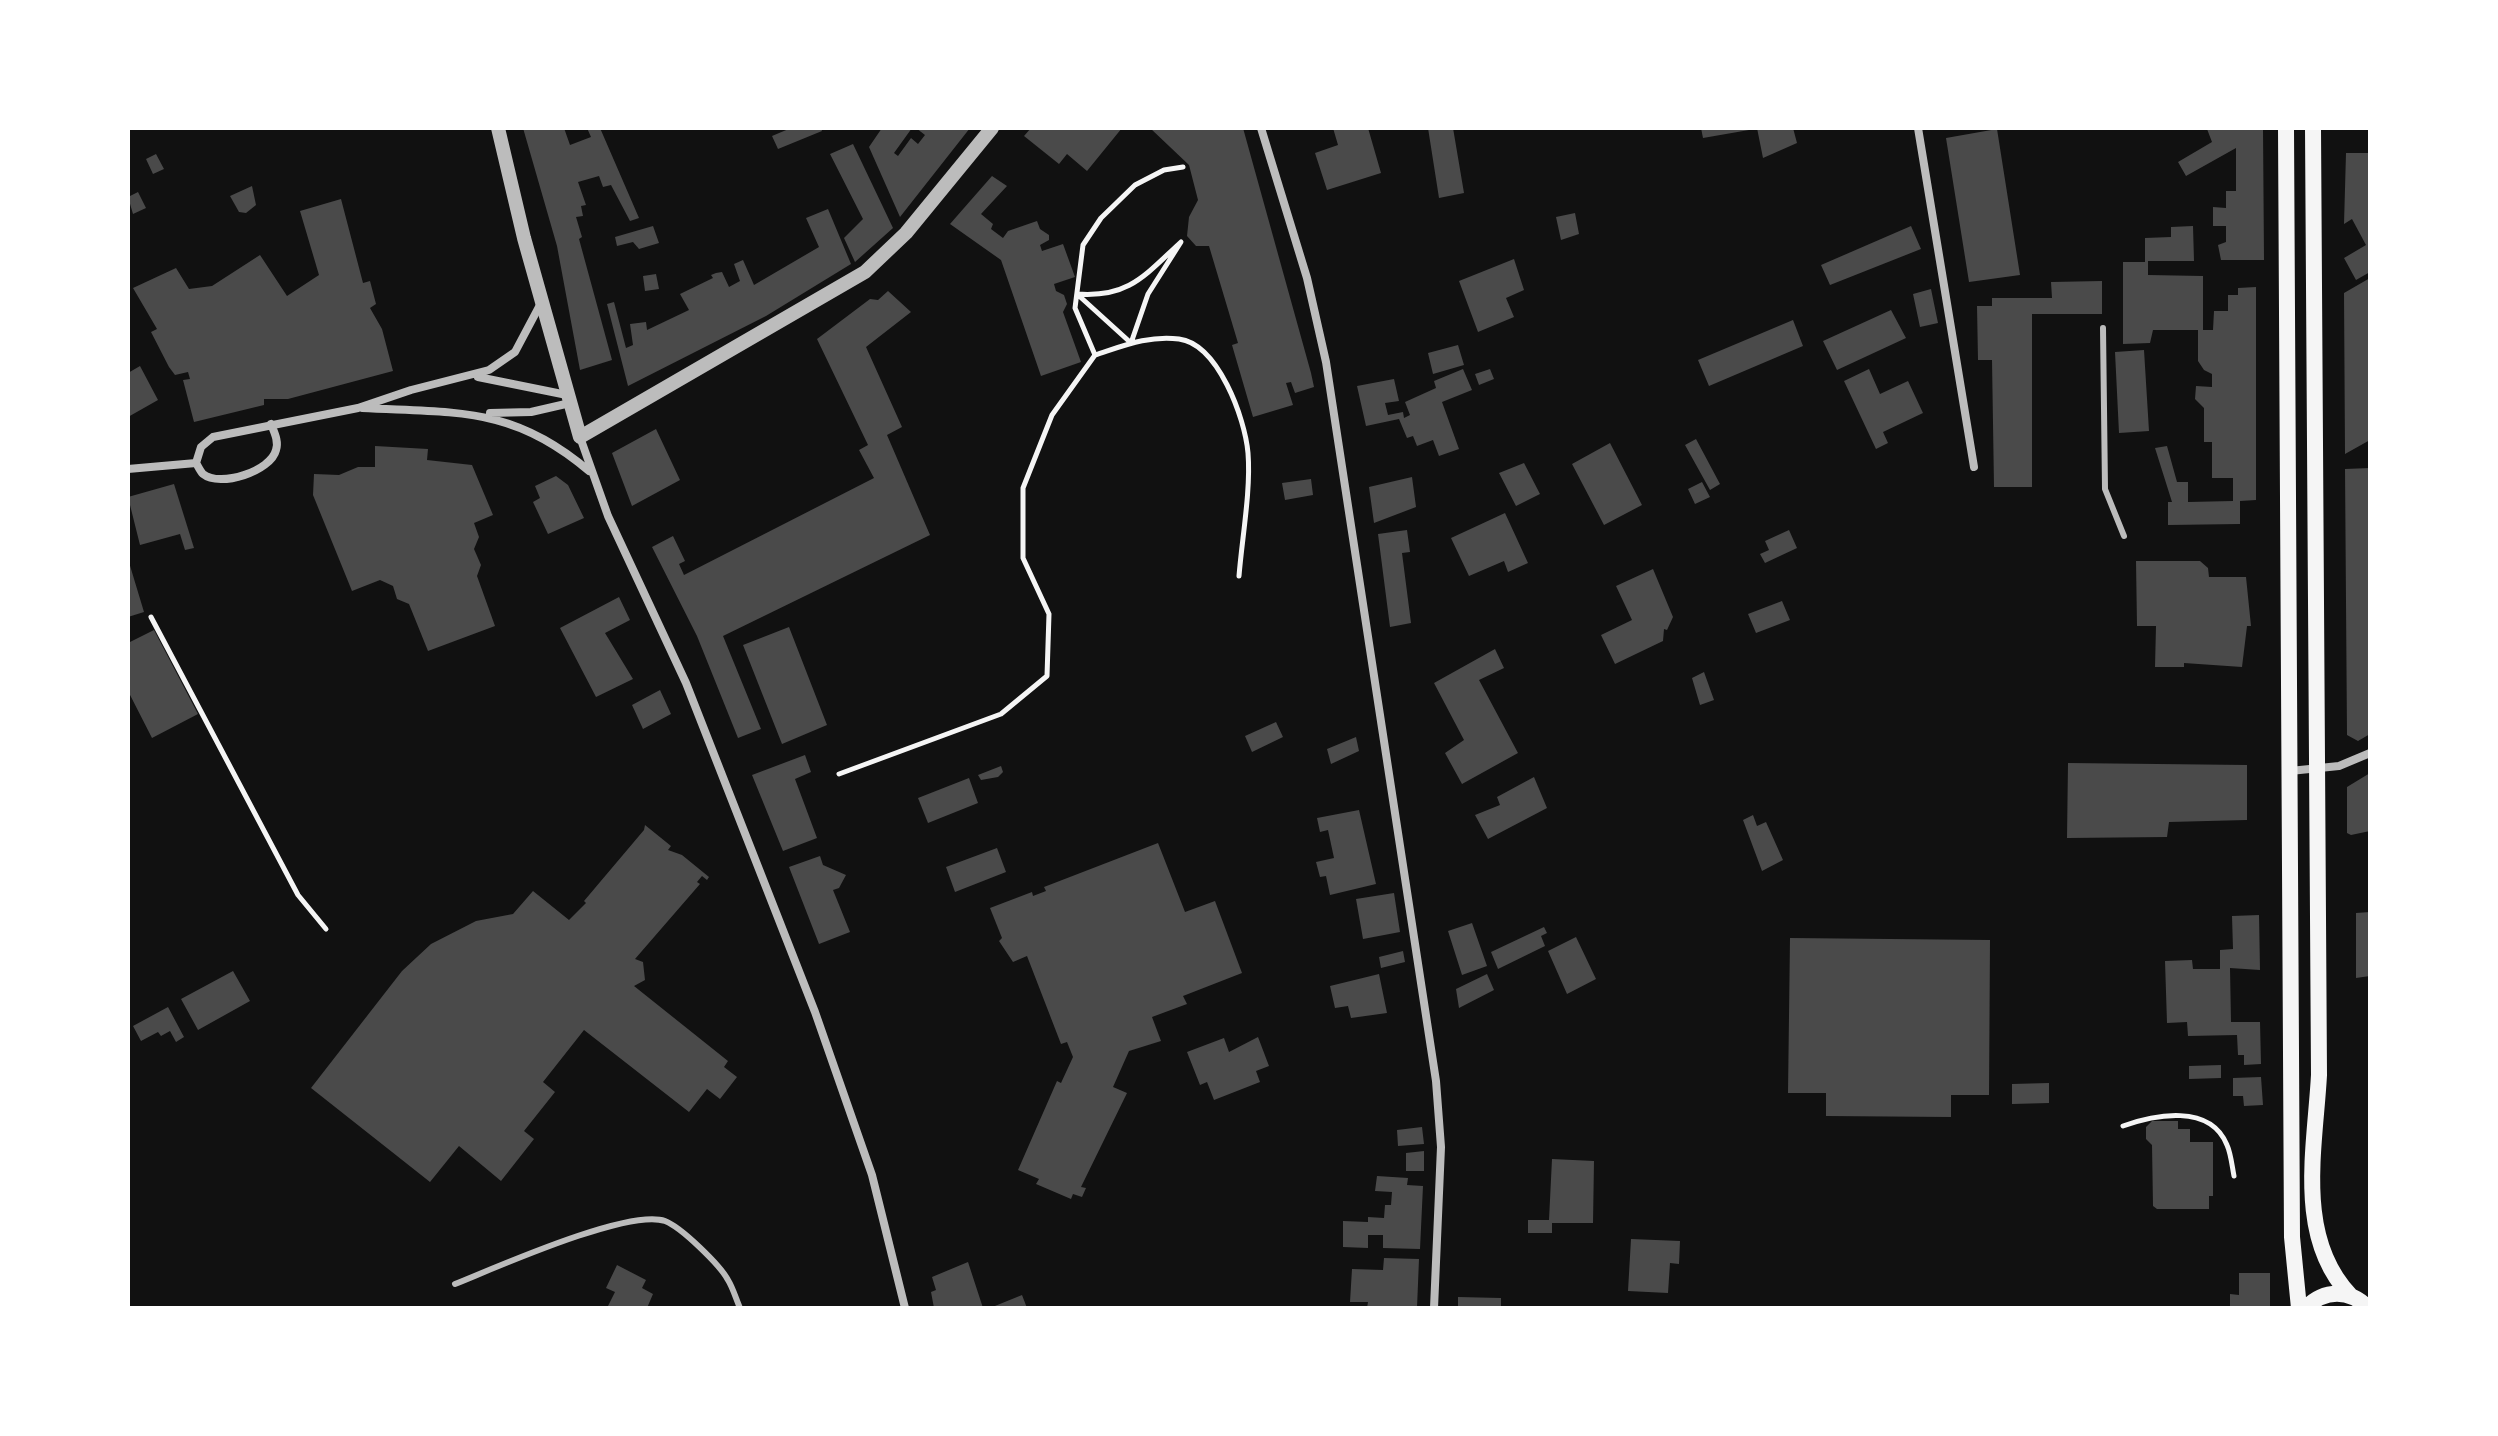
<!DOCTYPE html>
<style>
body{margin:0}
#map{position:relative;width:2498px;height:1436px;overflow:hidden;background:#111;font-family:Overpass,sans-serif}
canvas{display:block}
.frame{position:absolute;inset:0;border:130px solid #fff;pointer-events:none}
</style>
<div id="map">
<canvas width="2498" height="1436"></canvas>
<div class="frame"></div>
</div>
<script>
const g = document.querySelector('canvas').getContext('2d');
g.lineJoin = 'round';
function fill(path, color) {
  g.fillStyle = color;
  g.fill(path, 'evenodd');
}
function stroke(path, color, width, dash) {
  g.strokeStyle = color;
  g.lineWidth = width;
  g.lineCap = dash ? 'butt' : 'round';
  g.setLineDash(dash || []);
  g.stroke(path);
}
fill(new Path2D(`
 M523,128H564L570,145L591,137L587,128H600L639,218L630,221L611,185L603,187L599,176L578,182L586,205L581,206L583,216L576,217L582,237L579,239L612,360L580,370L557,246Z
 M791,128H821L822,131L778,149L772,136Z
 M882,128H912L894,153L898,156L911,138L918,144L925,135L916,128H970L900,217L869,147Z
 M1031,128H1122L1087,171L1067,154L1059,164L1024,136Z
 M1150,128H1243L1311,373L1314,387L1295,393L1291,382L1286,383L1293,405L1253,417L1232,345L1238,343L1209,246H1196L1187,236L1189,217L1198,200L1189,165Z
 M1333,128H1368L1381,173L1327,190L1315,153L1338,145Z
 M1428,128H1453L1464,193L1439,198Z
 M1701,128H1749V130L1703,138Z
 M1757,128H1793L1797,143L1763,158Z
 M2263,128L2264,260H2221L2218,245L2226,242V226H2213V207L2226,208V191H2236V148L2186,176L2178,162L2212,142L2207,129Z
 M1997,129L2020,275L1969,282L1946,138Z
 M853,144L893,228L855,262L844,238L863,219L830,154Z
 M2346,153H2370V272L2356,280L2344,258L2366,245L2352,219L2344,224Z
 M156,154L164,169L153,174L146,159Z
 M992,176L1007,186L981,214L993,224L991,229L1003,238L1008,231L1037,221L1040,229L1049,235V240L1040,245L1042,251L1063,244L1075,277L1054,284L1056,291L1064,295L1067,304L1063,312L1081,362L1041,376L1001,260L950,224Z
 M252,186L256,205L246,213L239,212L230,196Z
 M138,192L146,208L133,214L128,197Z
 M341,199L363,283L370,281L376,304L370,308L382,329L393,371L288,399H264V405L194,422L183,380L190,379L188,372L175,375L169,367L151,332L157,329L133,288L176,268L189,289L212,286L260,255L287,296L319,275L300,211Z
 M828,209L851,264L766,316L628,386L607,304L614,302L626,348L633,345L630,324L646,322L647,330L689,310L680,294L713,278L711,275L716,273L722,272L729,287L740,281L734,264L743,260L754,285L819,247L806,218Z
 M1575,213L1579,234L1561,240L1556,217Z
 M653,226L659,243L639,249L633,242L617,246L615,237Z
 M1911,226L1921,249L1830,285L1821,265Z
 M2193,226L2194,261H2148V275L2203,276V330H2213L2214,311H2228V295H2238V288L2256,287V500L2240,501V524L2168,525V502H2172L2155,448L2167,446L2177,482H2188V502L2233,501V478H2212V442H2204V408L2195,399L2196,386L2212,387V374L2204,370L2198,361V330H2153L2150,343L2123,344V262H2145V238L2171,237V227Z
 M1514,259L1524,290L1506,298L1514,317L1478,332L1459,281Z
 M656,274L659,289L645,291L643,276Z
 M2370,278V440L2345,454L2344,293Z
 M2102,281V314H2032V487H1994L1992,360H1978L1977,306H1992V298H2052L2051,282Z
 M1931,289L1938,323L1920,327L1913,294Z
 M888,291L911,312L866,347L902,427L887,435L930,535L723,636L761,729L738,738L697,636L652,547L673,536L685,561L679,564L684,575L874,478L859,450L868,445L817,339L870,299L878,300Z
 M1891,310L1906,338L1837,370L1823,341Z
 M1793,320L1803,346L1709,386L1698,360Z
 M1458,345L1464,365L1433,374L1428,353Z
 M2144,350L2149,431L2119,433L2115,352Z
 M140,366L158,400L128,417V373Z
 M1463,369L1472,390L1442,402L1459,449L1439,456L1433,440L1417,446L1413,436L1407,438L1399,419L1366,426L1357,386L1394,379L1399,401L1385,403L1388,415L1403,412L1404,418L1410,415L1405,402L1436,388L1434,381Z
 M1490,369L1494,379L1479,385L1475,374Z
 M1869,369L1880,394L1908,381L1923,413L1883,432L1888,443L1876,449L1844,381Z
 M656,429L680,480L632,506L612,453Z
 M1696,439L1720,484L1710,490L1685,445Z
 M1610,443L1642,505L1604,525L1572,464Z
 M375,446L428,449L427,460L472,465L493,515L474,523L479,537L474,549L481,565L477,576L495,626L428,651L409,604L397,599L393,586L380,580L352,591L313,495L314,474L339,475L358,467H375Z
 M1524,463L1540,494L1516,506L1499,473Z
 M2370,468V734L2358,741L2347,735L2345,469Z
 M556,476L568,485L584,518L548,534L533,502L540,498L535,486Z
 M1412,477L1416,507L1374,523L1369,487Z
 M1311,479L1313,495L1285,500L1282,483Z
 M1702,482L1710,497L1695,504L1688,489Z
 M174,484L194,548L185,550L180,534L140,545L128,497Z
 M1505,513L1528,563L1508,572L1504,561L1469,576L1451,538Z
 M1407,530L1410,552L1402,553L1411,623L1390,627L1378,534Z
 M1789,530L1797,548L1765,563L1760,554L1769,550L1765,541Z
 M128,559L144,612L128,617Z
 M2136,561H2200L2208,568L2209,577H2246L2251,626H2247L2242,667L2184,663V667H2155L2156,626H2137Z
 M1653,569L1673,617L1667,630L1664,629L1663,641L1615,664L1601,635L1632,620L1616,586Z
 M619,597L630,620L605,633L633,679L596,697L560,628Z
 M1782,601L1790,620L1756,633L1748,614Z
 M789,627L827,725L782,744L743,645Z
 M154,630L198,714L152,738L128,691V643Z
 M1495,649L1504,668L1479,680L1518,753L1462,784L1445,753L1464,740L1434,683Z
 M1704,672L1714,700L1700,705L1692,678Z
 M660,690L671,714L643,729L632,705Z
 M1276,722L1283,737L1252,752L1245,736Z
 M1356,737L1359,751L1331,764L1327,749Z
 M805,755L811,772L795,779L817,838L783,851L752,775Z
 M2068,763L2247,765V820L2169,822L2167,837L2067,838Z
 M1001,766L1003,772L998,777L981,780L978,775Z
 M2370,773V831L2351,835L2347,833V787Z
 M1534,777L1547,808L1488,839L1475,815L1500,805L1497,797Z
 M969,778L978,803L928,823L918,798Z
 M1359,810L1376,884L1330,895L1326,876L1320,877L1316,862L1334,858L1328,830L1320,832L1317,818Z
 M1753,815L1757,826L1766,822L1783,860L1762,871L1743,820Z
 M645,825L671,846L668,850L682,855L709,877L707,880L702,876L697,882L700,884L635,959L643,962L645,980L634,986L728,1061L724,1067L737,1077L720,1099L707,1089L689,1112L584,1030L543,1082L555,1092L524,1131L534,1139L501,1181L459,1146L430,1182L311,1088L402,971L431,944L476,921L513,914L533,891L569,920L586,903L584,901L644,830Z
 M1158,843L1185,912L1215,901L1242,973L1183,996L1187,1004L1152,1017L1161,1041L1129,1051L1113,1087L1127,1093L1081,1187L1086,1188L1082,1197L1073,1194L1071,1199L1036,1184L1039,1179L1018,1170L1057,1081L1061,1083L1073,1057L1067,1042L1061,1044L1027,956L1013,962L999,941L1002,938L990,908L1032,892L1033,896L1046,891L1044,887Z
 M997,848L1006,872L955,892L946,867Z
 M820,856L823,865L846,875L839,888L833,890L850,932L819,944L789,867Z
 M1394,893L1400,932L1363,939L1356,899Z
 M2370,912V976L2356,978V913Z
 M2259,915L2260,970L2230,968L2231,1022H2260L2261,1064L2244,1065V1055H2238L2237,1035L2188,1036L2187,1022L2167,1023L2165,961L2192,960L2193,969H2220V950L2233,949L2232,916Z
 M1472,923L1487,966L1462,975L1448,931Z
 M1544,927L1547,933L1541,936L1545,946L1498,969L1491,952Z
 M1576,937L1596,979L1567,994L1548,951Z
 M1790,938L1990,940L1989,1095H1951V1117L1826,1116V1093H1788Z
 M1403,951L1405,962L1381,968L1379,957Z
 M233,971L250,1001L198,1030L181,999Z
 M1379,974L1387,1013L1351,1018L1348,1006L1335,1008L1330,986Z
 M1487,974L1494,990L1459,1008L1456,989Z
 M168,1007L184,1037L176,1042L170,1031L161,1036L158,1032L141,1041L133,1026Z
 M1258,1037L1269,1066L1256,1071L1260,1082L1214,1100L1207,1082L1200,1085L1187,1052L1224,1038L1229,1052Z
 M2221,1065V1078L2189,1079V1066Z
 M2261,1077L2263,1105L2244,1106L2243,1096H2233V1078Z
 M2049,1083V1103L2012,1104V1084Z
 M2152,1121H2178V1129H2190V1142H2213V1196H2209V1209H2157L2153,1206L2152,1145L2146,1139V1127Z
 M1422,1127L1424,1144L1398,1146L1397,1130Z
 M1424,1151V1171H1406V1153Z
 M1552,1159L1594,1161L1593,1223H1552V1233H1528V1220H1549Z
 M1377,1176L1408,1178L1407,1185L1423,1186L1420,1249L1383,1248V1235H1368V1248L1343,1247V1221L1368,1222V1217L1384,1218L1385,1205H1391L1392,1192L1375,1191Z
 M1631,1239L1680,1241L1679,1264L1670,1263L1668,1293L1628,1291Z
 M1384,1258L1419,1259L1417,1308H1367L1368,1302H1350L1352,1269L1383,1270Z
 M968,1262L983,1308H934L931,1292L936,1290L932,1277Z
 M617,1265L646,1280L642,1288L653,1294L647,1308H607L615,1292L606,1288Z
 M2239,1273H2270V1308H2230V1294L2239,1295Z
 M1022,1295L1027,1308H990Z
 M1458,1297L1501,1298V1308H1458Z`), '#4a4a4a');
stroke(new Path2D(`
 M1183,167L1164,170L1135,185L1101,218L1083,245L1075,308L1095,355C1123,346 1149,335 1179,339C1218,344 1245,418 1248,453C1251,490 1242,538 1239,576
 M1181,242L1148,294L1131,343L1077,294C1129,298 1145,275 1181,242Z
 M151,617L298,895L326,929
 M839,774L1001,714L1047,676L1049,614L1023,558V488L1052,415L1095,355
 M2123,1126C2154,1115 2210,1103 2227,1145C2231,1154 2232,1166 2234,1176`), '#f5f5f5', 5);
stroke(new Path2D(`
 M2103,328L2105,489L2124,536
 M455,1284C495,1268 629,1208 665,1221C681,1227 720,1265 728,1280C733,1288 736,1299 740,1308`), '#bcbcbc', 6);
stroke(new Path2D(`
 M1261,128L1307,278L1326,362L1436,1081L1441,1147L1434,1308
 M1918,128L1974,467
 M478,377L567,395
 M362,408C457,413 513,406 589,471
 M490,413L531,412L570,403
 M271,424C274,432 279,441 276,450C271,471 220,488 203,474C200,471 198,466 196,463L201,447L213,437L358,408L411,390L489,370L515,352L541,303
 M580,437L608,516L686,683L815,1012L872,1175L905,1308
 M128,469L196,463
 M2290,771L2339,766L2370,753`), '#bcbcbc', 8);
stroke(new Path2D(`
 M498,128L524,238L580,437L865,272L906,233L992,128`), '#bcbcbc', 14);
stroke(new Path2D(`
 M2286,128L2292,1237L2299,1308
 M2313,128L2319,1075C2315,1149 2295,1237 2350,1295
 M2306,1308C2324,1289 2350,1289 2368,1308`), '#f5f5f5', 16);
</script>
